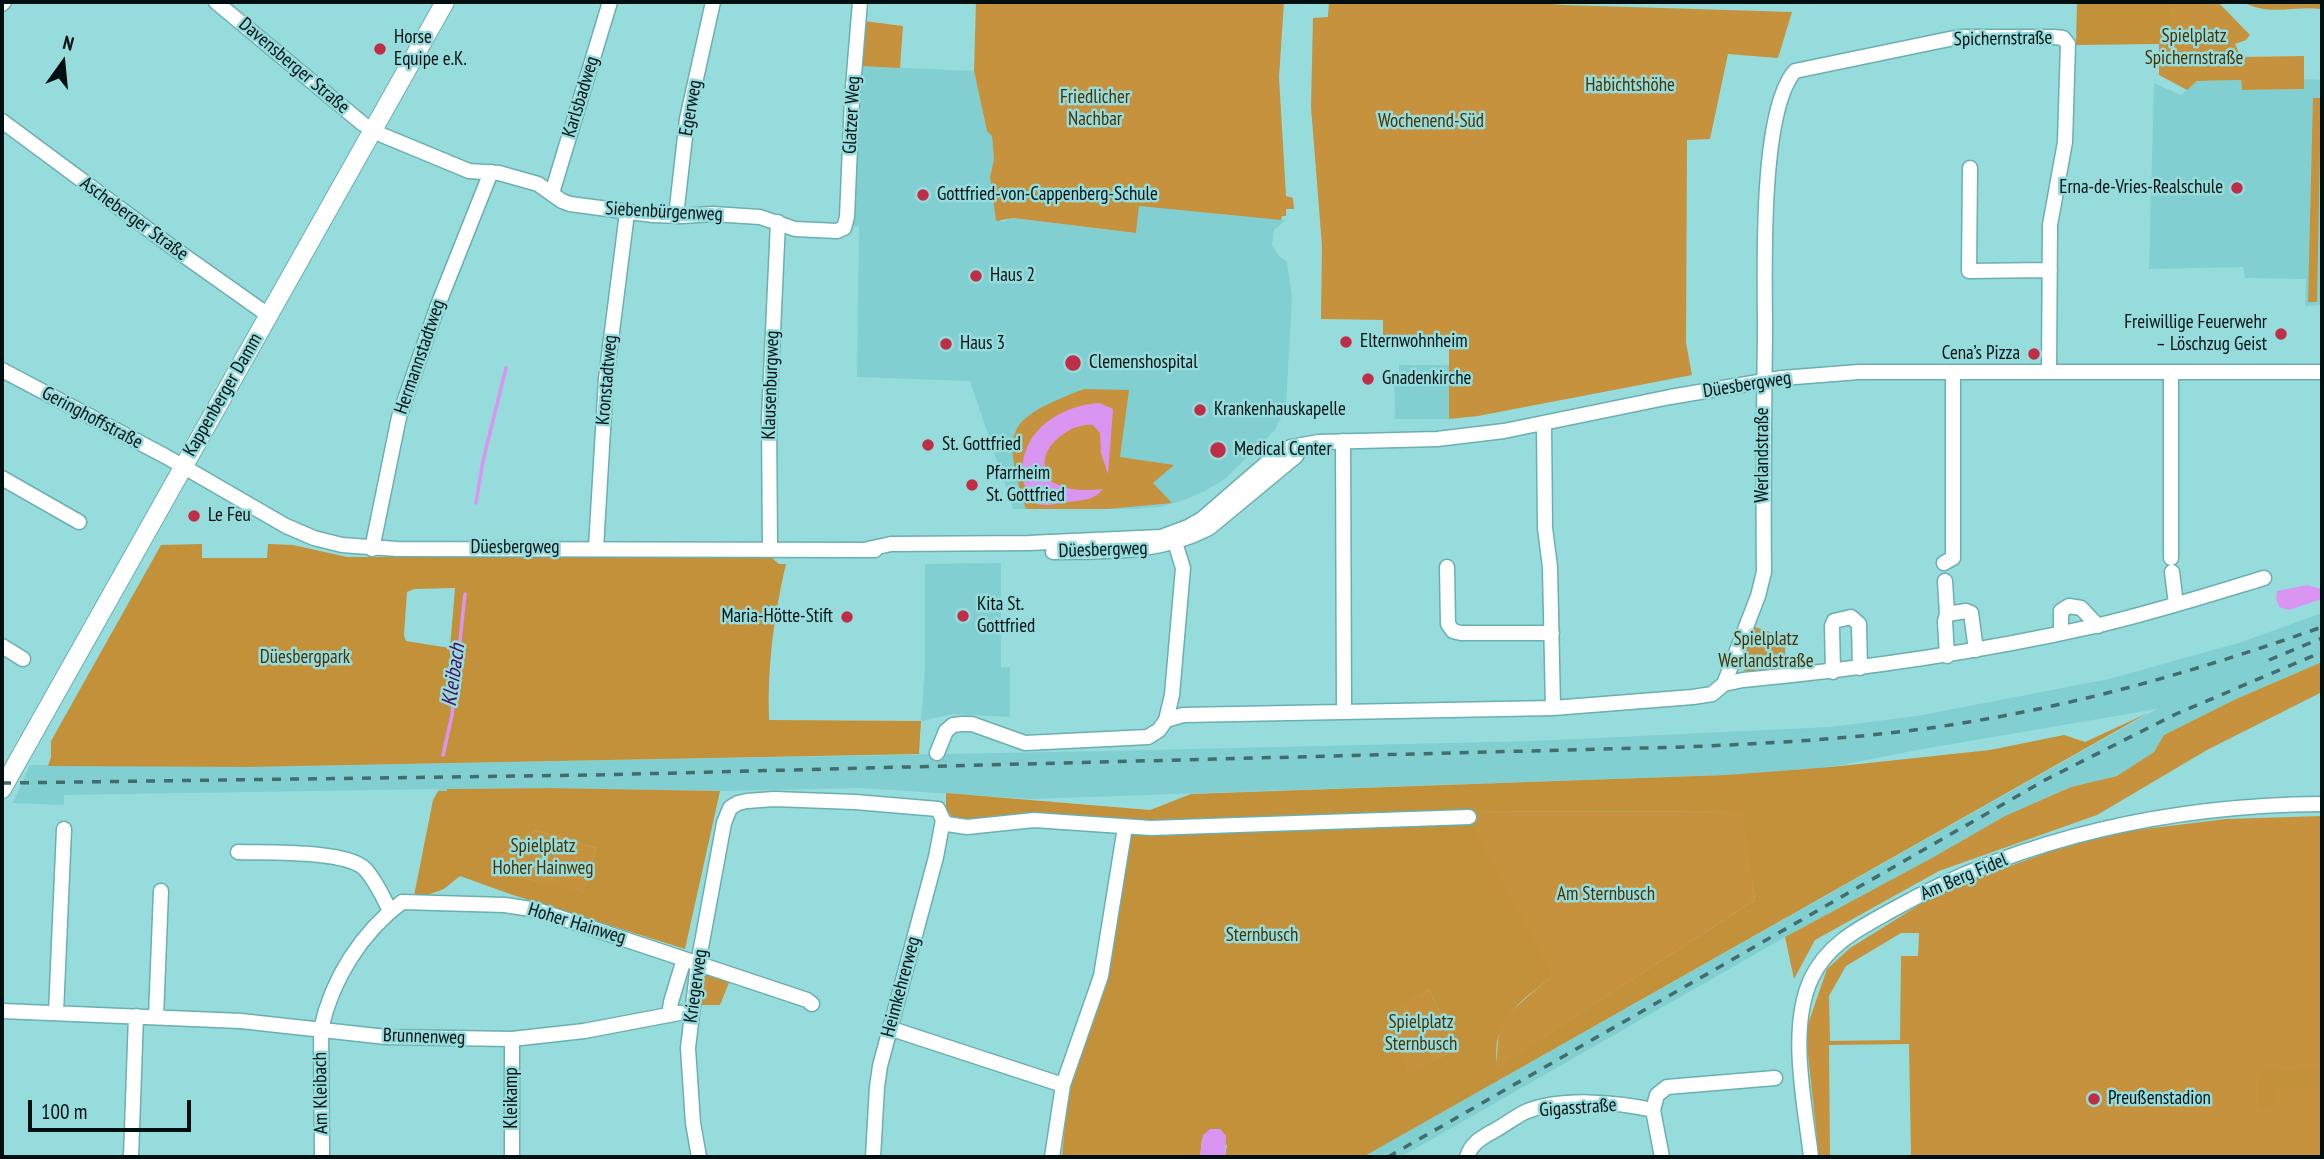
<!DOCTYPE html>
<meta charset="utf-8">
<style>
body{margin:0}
#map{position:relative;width:2324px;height:1159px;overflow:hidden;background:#97dcdd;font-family:"PT Sans Narrow",sans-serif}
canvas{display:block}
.frame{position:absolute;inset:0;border:4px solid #001011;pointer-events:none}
.north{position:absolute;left:28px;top:28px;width:70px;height:70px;-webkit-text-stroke:5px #97dcdd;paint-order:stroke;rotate:15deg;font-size:19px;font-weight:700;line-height:28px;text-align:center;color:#001011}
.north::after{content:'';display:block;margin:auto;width:24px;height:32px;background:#001011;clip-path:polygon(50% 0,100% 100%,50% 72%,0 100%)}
.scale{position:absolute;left:28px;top:1100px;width:163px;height:32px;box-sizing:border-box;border:4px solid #001011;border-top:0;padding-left:9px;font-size:21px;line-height:24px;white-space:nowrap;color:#001011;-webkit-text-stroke:5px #97dcdd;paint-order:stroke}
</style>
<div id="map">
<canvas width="2324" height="1159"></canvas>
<div class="frame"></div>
<div class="north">N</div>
<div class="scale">100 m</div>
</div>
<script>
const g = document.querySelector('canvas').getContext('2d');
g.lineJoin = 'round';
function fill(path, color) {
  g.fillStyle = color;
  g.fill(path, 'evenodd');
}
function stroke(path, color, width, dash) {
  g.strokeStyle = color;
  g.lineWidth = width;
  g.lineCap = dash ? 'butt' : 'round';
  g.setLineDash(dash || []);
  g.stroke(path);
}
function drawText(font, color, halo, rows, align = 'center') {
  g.font = font + ' "PT Sans Narrow",sans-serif';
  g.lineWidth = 5;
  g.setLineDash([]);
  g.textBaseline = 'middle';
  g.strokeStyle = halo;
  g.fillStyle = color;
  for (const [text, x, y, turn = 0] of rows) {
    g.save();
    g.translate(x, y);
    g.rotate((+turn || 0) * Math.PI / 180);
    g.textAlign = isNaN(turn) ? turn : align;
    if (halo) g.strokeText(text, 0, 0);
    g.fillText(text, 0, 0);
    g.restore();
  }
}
fill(new Path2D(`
 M860,66L974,71L987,131L992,136L994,159L990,177L1002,222L1012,218L1136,233L1139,206L1286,220L1274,230L1272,245L1279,256L1287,262L1292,297L1286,407L1275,430L1225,479L1203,492L1182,501L1159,507L1134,509H1013L970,381L857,377L859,227L853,226Z
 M2304,79L2322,80L2321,305L2305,306L2306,279L2245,278L2243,267L2149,269L2154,83L2181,95L2197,81L2241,80L2242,90L2304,89Z
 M1399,365H1449V419H1395L1394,373L1399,372Z
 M1001,563V667H1010V717L953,714L921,721L925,668V564Z
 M2322,613V662L2236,699L2164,735L2154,752L2117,776L2071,787L2005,816L1930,859L1785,937L1401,1157H1363L2157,709L1923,749L1831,767L1726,775L1031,799L860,788L720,791L550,788L447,789V792L438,791V789L64,795V805L13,803L30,765L248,767L1107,751L1534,741L1830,727L1917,716L2109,679L2242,642Z`), '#81cfd1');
fill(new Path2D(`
 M976,2H1284L1279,77L1286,196L1293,198L1294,209H1286V216H1282L1281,220L1139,206L1136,233L1013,218L996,221L990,177L994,159L992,136L987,131L974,71Z
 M1329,2H1524L1565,5L1792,12L1778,58L1728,54L1710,139L1687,140L1686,343L1692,375L1478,416L1449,419V347L1383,346V320L1321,319L1322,246L1311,107L1313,18L1328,17Z
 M2166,2H2218L2250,35L2246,40L2235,44L2241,57L2304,56V89L2242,90L2241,80L2197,81L2187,90L2159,75V44L2167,27Z
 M864,21L903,26L900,68L860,66Z
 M2313,98H2321L2317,302H2308Z
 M1084,389L1129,390L1120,457L1174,465L1153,483L1172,503L1107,509H1026C1002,429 1004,420 1084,389Z
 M1755,627L1788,638L1785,647L1786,672L1744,675L1747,643Z
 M2322,662V692L2207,750L2097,815L1939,871L1815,940L1794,979L1785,937L1930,859L2005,816L2071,787L2117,776L2154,752L2164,735L2236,699Z
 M1465,811L1743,812L1755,900L1496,1068L1499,1029L1508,1014L1549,978Z
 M2322,816V1157H1911L1909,1044L1829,1045L1830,1157H1819L1807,1045V1027L1827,969L1850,948L1943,890L2066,846L2128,831L2226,819ZM1901,933H1919L1918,956H1901L1900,1040L1830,1041L1829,996L1846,966Z
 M536,830L596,848L583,894L524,878L493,867V862Z
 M705,973L730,980L720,1005H700Z
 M1429,990L1458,1048L1407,1074L1385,1014Z`), '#c6923d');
fill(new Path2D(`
 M2077,2H2167L2172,21L2167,27L2159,44L2076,45Z
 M2242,2H2322V9C2291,5 2273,17 2242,2Z
 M202,544V558H267L268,544L293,545L347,557H771L779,564H786C774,614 767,668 769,720L921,721L919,754L248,767L48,766L51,757V741L161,545ZM455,588L450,648L406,641L404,635L407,592L414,589Z
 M2148,713L1363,1157H1225L1227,1145L1202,1139L1200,1157H1062L1068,1091L1130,831L1136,820L1030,814L965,821L953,818L946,809V793L1150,810L1191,794L1726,775L1831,767L1990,750L2064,735L2085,742ZM1465,811L1742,812L1755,900L1497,1067C1492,1017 1515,1008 1549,978L1551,972ZM1429,990L1458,1048L1408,1073L1386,1014Z
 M550,788L720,791L685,949L510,894L460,876L444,889L419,898L414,896L433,800L438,791H447V789ZM536,830L596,848L583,893L524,878L493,867V862Z
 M2322,1069V1087L2276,1089V1102L2261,1108L2258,1103V1077L2265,1071Z`), '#c4913b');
fill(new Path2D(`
 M1099,403L1113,409L1108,474L1101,453L1100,433L1093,425C1075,422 1049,440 1045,458C1044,466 1046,473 1049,480C1067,491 1082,491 1103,489C1094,500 1083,500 1069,502C1059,503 1047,507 1037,504C1030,501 1027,494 1025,487C1012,438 1055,406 1099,403Z
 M2307,585L2322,589V599L2289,610L2279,607L2276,598L2277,591Z
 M1210,1129H1220L1226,1136L1225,1157H1200L1203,1135Z`), '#da95f2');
stroke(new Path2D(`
 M476,503L483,461L506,368
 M443,755L452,715L465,594`), '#da95f2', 3.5);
const minor = new Path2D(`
 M216,2L363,124L382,135L469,171L499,173L538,184L562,201L570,204L653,215L683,216L712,214L760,217L795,229L837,231L844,228L847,217L852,99L860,2
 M2,4L4,2
 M2,121L172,247L268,315
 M1970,168L1969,271L2050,270
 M552,193L610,2
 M676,216L687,119L713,2
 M2,370L165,456L286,526L314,538L342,545L397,549L875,550
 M2171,372V558
 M1544,423L1545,528L1550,567L1553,708
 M1343,441L1344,711
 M2,478L79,522
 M596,548L606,379L627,213
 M770,548L769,419L778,222
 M372,549L399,417L438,305L491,172
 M868,549L891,544L1029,543L1161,537L1188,527L1202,519L1269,461L1291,447L1319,442L1437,439L1504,431L1670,397L1782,378L1859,372H2322
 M1053,552C1108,551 1159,554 1209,528L1296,456L1302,445
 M1944,563L1953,558V372
 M1447,567L1448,624L1453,631L1461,633H1552
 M2172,572L2176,604
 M1945,581L1947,614
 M2061,633V611L2069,606L2081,608L2098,626
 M2,646L23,659
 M1947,656L1945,621L1947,614L1966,611L1971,613L1976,650
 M1833,672L1832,626L1834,621L1851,617L1859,624L1860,668
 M1724,684L1758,596L1764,572C1763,492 1764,412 1765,332C1765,274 1759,112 1795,71L1959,37H2054L2063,38L2068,44L2065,142L2050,225L2049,372
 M1166,720L1183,715L1553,708L1693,697L1712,694L1724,684L1743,680C1862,669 1979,652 2095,626C2152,613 2208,595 2264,578
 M937,753L946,731L953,725L962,724H972L1025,743L1148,737L1159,730L1166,720L1172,695L1183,568L1173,536
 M238,852C266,853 346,850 365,869C376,881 383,897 390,911
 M2,1011L241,1021L386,1037L512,1039L584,1031L679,1013H691
 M56,1013L64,829
 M669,1015L671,1002L684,959
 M156,1017L161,891
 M889,1028L1063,1085
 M512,1039V1157
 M1653,1110L1662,1157
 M131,1157L136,1016
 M322,1157L321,1029C332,979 361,933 402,902L505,905L537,910L807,1000L812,1004
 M699,1157L693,1123L688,1048L698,964L724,823L730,808L738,803L747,801L774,799L855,802L938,809L943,820L947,824L967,827L1034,820L1151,828L1469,817
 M873,1157L877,1087L880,1066L936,857L943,820
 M1052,1157L1063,1085L1101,976L1125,827
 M1467,1157C1472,1141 1484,1137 1497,1129C1506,1124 1515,1117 1525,1112C1561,1097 1616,1102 1653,1110L1657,1095L1667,1087L1775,1078
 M1811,1157C1805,1104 1788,1029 1811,979C1828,943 1860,928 1894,909C2024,836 2174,805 2322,804`);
const major = new Path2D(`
 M2,789L445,2`);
stroke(minor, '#6bafb0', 17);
stroke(major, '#6bafb0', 20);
stroke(minor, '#fff', 14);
stroke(major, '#fff', 18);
stroke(new Path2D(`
 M2269,660L2322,638
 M2,783L596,775L1683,747C1779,743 1874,738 1969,722C2090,702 2206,668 2322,627
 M1388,1157L2047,779L2176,714L2322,652`), '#446c6d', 3.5, [9, 9]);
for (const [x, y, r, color] of [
 [380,49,7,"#bf2e46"],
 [2237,188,7,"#bf2e46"],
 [923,195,7,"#bf2e46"],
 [976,276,7,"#bf2e46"],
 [2281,334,7,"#bf2e46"],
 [1346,342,7,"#bf2e46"],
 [946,344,7,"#bf2e46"],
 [2034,354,7,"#bf2e46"],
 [1073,363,9,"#bf2e46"],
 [1368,379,7,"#bf2e46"],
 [1200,410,7,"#bf2e46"],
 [928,445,7,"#bf2e46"],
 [1218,450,9,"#bf2e46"],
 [972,485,7,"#bf2e46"],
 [194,516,7,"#bf2e46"],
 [963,616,7,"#bf2e46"],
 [847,617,7,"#bf2e46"],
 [2094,1099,7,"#bf2e46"]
]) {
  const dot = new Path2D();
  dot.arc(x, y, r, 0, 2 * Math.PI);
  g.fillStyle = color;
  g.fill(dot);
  stroke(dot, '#97dcdd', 2.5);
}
drawText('19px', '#4b3100', '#97dcdd', [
 ["Spielplatz",2194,37],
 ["Spichernstraße",2194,59],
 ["Habichtshöhe",1630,86],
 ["Friedlicher",1095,98],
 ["Nachbar",1095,120],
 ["Wochenend-Süd",1431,122],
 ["Spielplatz",1766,640],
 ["Werlandstraße",1766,662],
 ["Düesbergpark",305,658],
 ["Spielplatz",543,847],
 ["Hoher Hainweg",543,869],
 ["Am Sternbusch",1606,895],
 ["Sternbusch",1262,936],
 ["Spielplatz",1421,1023],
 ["Sternbusch",1421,1045]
]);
drawText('19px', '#001011', '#97dcdd', [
 ["Horse",394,38],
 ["Equipe e.K.",394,60],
 ["Erna-de-Vries-Realschule",2223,188,"right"],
 ["Gottfried-von-Cappenberg-Schule",937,195],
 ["Haus 2",990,276],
 ["Freiwillige Feuerwehr",2267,323,"right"],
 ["– Löschzug Geist",2267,345,"right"],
 ["Elternwohnheim",1360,342],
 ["Haus 3",960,344],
 ["Cena’s Pizza",2020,354,"right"],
 ["Clemenshospital",1089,363],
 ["Gnadenkirche",1382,379],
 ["Krankenhauskapelle",1214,410],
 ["St. Gottfried",942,445],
 ["Medical Center",1234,450],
 ["Pfarrheim",986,474],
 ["St. Gottfried",986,496],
 ["Le Feu",208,516],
 ["Kita St.",977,605],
 ["Gottfried",977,627],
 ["Maria-Hötte-Stift",833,617,"right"],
 ["Preußenstadion",2108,1099]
], 'left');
drawText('19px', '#001011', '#97dcdd', [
 ["Spichernstraße",2003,39,-1],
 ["Davensberger Straße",294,66,40],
 ["Karlsbadweg",581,97,-73],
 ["Egerweg",691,108,-80],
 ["Glatzer Weg",852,115,-87],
 ["Siebenbürgenweg",664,212,3],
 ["Ascheberger Straße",134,219,36],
 ["Hermannstadtweg",420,357,-71],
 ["Kronstadtweg",607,380,-85],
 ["Klausenburgweg",771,385,-88],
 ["Düesbergweg",1747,385,-9],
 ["Kappenberger Damm",223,395,-60],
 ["Geringhoffstraße",92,418,28],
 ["Werlandstraße",1763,455,-90],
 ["Düesbergweg",515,548],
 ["Düesbergweg",1103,550,-2],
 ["Am Berg Fidel",1964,877,-23],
 ["Hoher Hainweg",577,924,17],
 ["Kriegerweg",696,986,-82],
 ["Heimkehrerweg",901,987,-75],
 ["Brunnenweg",424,1037,2],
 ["Am Kleibach",321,1093,-91],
 ["Kleikamp",512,1098,-90],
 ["Gigasstraße",1578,1108,-4]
]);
drawText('italic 21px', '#4d0a60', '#97dcdd', [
 ["Kleibach",454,675,-82]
]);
</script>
